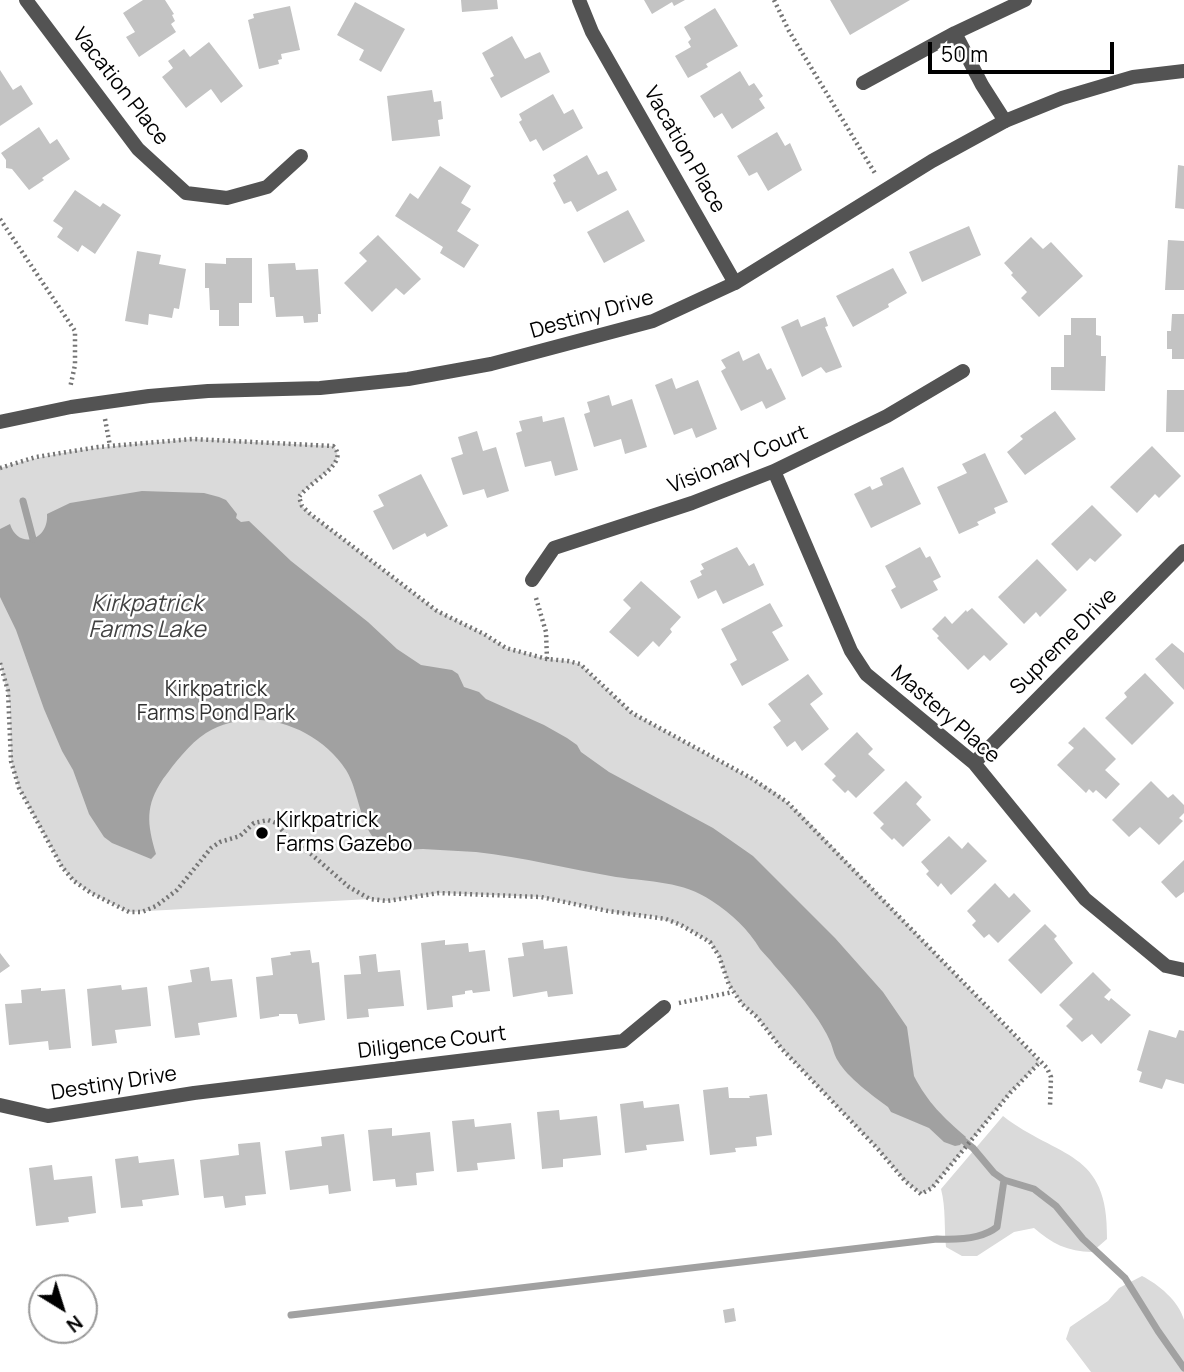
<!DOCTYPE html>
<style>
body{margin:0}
#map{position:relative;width:1184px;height:1372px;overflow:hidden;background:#fff;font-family:Manrope,sans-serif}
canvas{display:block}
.north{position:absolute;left:28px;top:1274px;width:70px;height:70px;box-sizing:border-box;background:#fff;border:2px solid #999;border-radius:50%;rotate:142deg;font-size:19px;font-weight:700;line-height:28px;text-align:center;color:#000}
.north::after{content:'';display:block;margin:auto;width:24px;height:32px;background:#000;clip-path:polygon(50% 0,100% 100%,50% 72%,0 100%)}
.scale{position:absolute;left:928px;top:42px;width:186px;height:32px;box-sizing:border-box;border:4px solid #000;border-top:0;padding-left:9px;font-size:21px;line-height:24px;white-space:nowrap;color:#000;-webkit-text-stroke:5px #fff;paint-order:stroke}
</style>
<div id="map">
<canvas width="1184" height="1372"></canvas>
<div class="north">N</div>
<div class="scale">50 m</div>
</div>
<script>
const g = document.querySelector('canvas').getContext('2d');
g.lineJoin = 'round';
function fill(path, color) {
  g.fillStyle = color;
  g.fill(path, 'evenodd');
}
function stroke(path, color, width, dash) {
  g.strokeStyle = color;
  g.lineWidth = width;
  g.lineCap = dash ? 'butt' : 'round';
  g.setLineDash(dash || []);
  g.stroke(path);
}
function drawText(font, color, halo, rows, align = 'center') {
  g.font = font + ' Manrope,sans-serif';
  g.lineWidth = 5;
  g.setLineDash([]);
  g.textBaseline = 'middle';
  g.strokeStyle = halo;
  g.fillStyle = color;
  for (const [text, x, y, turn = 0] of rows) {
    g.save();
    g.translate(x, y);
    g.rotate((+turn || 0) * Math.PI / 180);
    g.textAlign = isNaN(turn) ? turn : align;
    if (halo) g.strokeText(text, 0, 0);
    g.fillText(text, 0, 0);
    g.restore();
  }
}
fill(new Path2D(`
 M193,439L333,446C351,463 309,481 299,497L302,506L309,513L437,611L484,634L506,648L547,659L568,661L580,664L632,713L772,790L802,815L1040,1062L1010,1093L932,1188L921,1194L905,1181L877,1148L782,1049L757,1017L742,1004L729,985L719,956L710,942L681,925L652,916L623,914L541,897L439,893L387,901L370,899L129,912L91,893L74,881L62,867L19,788L11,761L10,704L0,663V468C63,448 127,445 193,439Z
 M1003,1116C1058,1159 1109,1149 1107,1239L1092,1252C1068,1252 1051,1243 1034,1228L1014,1232L977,1256H962L946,1247C944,1228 946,1208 941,1189Z
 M1142,1276C1158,1284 1179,1301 1184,1320C1184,1333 1184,1358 1184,1372H1091L1066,1339L1070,1327L1108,1301L1119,1288Z`), '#dadada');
fill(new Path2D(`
 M142,491L204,493L219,497L226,500L237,514L236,518L241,522L249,521L291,561L368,622L397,649L421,665L452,670L458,674L464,687L479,692L486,699L544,725L567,738L577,745L581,752L609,772L713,828L753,856L835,938L883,992L907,1027L914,1076C928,1103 943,1117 966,1137L960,1145L955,1146L944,1142L929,1128L891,1112L888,1107C873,1096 847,1077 838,1061C834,1055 833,1048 830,1041C826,1032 820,1022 814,1014C802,997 788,981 774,965C770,959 764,954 760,949C748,929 732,914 712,901C683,881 650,882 616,877C569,869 523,857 476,852C458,851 440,850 423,849C414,849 405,852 397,851C359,846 362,795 346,770C317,726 254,704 206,733C189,744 175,763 163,779C145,806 147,823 156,854L151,859L112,843L104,837L89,814L73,770L62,751L44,709L16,630L0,597V529L10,524C18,550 49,541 47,514L70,503Z`), '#a1a1a1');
stroke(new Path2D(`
 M23,501L33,539
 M960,1138L973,1148L994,1173L1004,1180L1034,1189L1056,1206L1083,1239L1125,1278L1158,1331L1184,1368
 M291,1315L937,1239C956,1240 982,1239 997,1227L1004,1180`), '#a1a1a1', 7);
fill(new Path2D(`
 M143,0H165L174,14L172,15L175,21L171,24L176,32L139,57L126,37L135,32L123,13Z
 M461,0H497L498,9L462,12Z
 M644,0H685L674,6L672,2L652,14Z
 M830,0H910L850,35Z
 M355,2L405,29L381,72L359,60L364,50L337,35Z
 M290,6L300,50L281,54L282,59L278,60L279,64L259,69L248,20L254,18L253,14Z
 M715,8L738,46L706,64L708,67L688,78L675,56L691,47L688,42L691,39L684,27Z
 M512,36L525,59L540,52L550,72L501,98L490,78L494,76L482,53Z
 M209,42L243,86L221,103L211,89L186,108L162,77L173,68L168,61L184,49L190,57Z
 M0,70L13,90L21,85L33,104L0,126Z
 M740,71L749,86L754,83L763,96L759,99L765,108L732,129L722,113L714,118L700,96Z
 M432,90L434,102L441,101L443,119L438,120L440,136L392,141L387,96Z
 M553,94L564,114L573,109L583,128L543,151L536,139L530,142L519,122L522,120L519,114Z
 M39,127L50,144L57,139L70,159L42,178L44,180L29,190L12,169L6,168V160L1,153Z
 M777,132L785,146L790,143L802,170L768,191L757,172L749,176L737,156Z
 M587,155L598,175L607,171L617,190L577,212L571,201L564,204L553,183L556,181L553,175Z
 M1178,165L1184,166V209L1175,208Z
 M440,166L471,186L461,203L471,209L457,231L479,245L464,268L440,253L443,247L395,216L410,193L418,199Z
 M75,190L100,207L103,203L121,215L95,254L82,245L78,252L57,237L63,228L53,221Z
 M628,210L645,241L604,263L587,232Z
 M969,226L981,255L922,282L909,252Z
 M378,235L421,279L404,295L396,288L372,312L344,283L367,261L359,253Z
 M1031,237L1043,249L1051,242L1083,276L1039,317L1021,298L1027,292L1011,275L1013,273L1004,263Z
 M1168,240L1184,241V290H1165Z
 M137,251L161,255L159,264L186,269L179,309L174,308L172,318L149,314L148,325L125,321Z
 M226,258H252V303H239V326H219V310H210L209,288H205V263L226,264Z
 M295,263L296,270L318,269L321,314H318V322L304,323L303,316L276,317L274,297H270L268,264Z
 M893,268L907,293L888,304L889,307L853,327L836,296Z
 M1172,314H1184V359H1172V349H1167V331H1171Z
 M825,317L828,326L825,327L842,367L826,373L821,367L802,377L781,327L798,319L801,327Z
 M1071,318H1096V335L1101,336V356H1106L1105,391L1051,390V367H1064V335H1071Z
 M739,351L743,361L759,353L767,370L771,368L786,399L766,409L762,401L741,411L721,371L726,368L721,360Z
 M672,378L676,389L698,380L717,429L696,438L692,428L674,435L655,385Z
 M1167,390H1184V432H1166Z
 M609,395L612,406L632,399L647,447L625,454L621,439L594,447L584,414L590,412L587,402Z
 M1055,411L1076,439L1025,475L1007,452L1023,439L1020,436Z
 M542,416L543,422L564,417L578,470L555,476L551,461L525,467L516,433L522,431L519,421Z
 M477,431L483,451L496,447L509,491L487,498L484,489L463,495L451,458L463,454L458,437Z
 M1152,446L1181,476L1159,498L1155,494L1137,513L1110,487Z
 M985,453L1008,502L994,508L996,513L977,522L979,525L959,534L937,487L967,473L962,464Z
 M903,467L921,504L871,528L854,494L870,486L872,490L883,485L880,478Z
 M421,474L448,526L427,537L425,533L393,550L373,511L384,506L378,495Z
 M1092,505L1122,535L1095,562L1090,558L1077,571L1051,544Z
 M737,547L749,566L754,563L764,585L723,604L716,590L698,599L690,581L702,575L700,571L704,569L701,564Z
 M920,547L926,558L930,556L941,577L933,581L938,590L901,609L891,590L896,587L885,566Z
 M1037,559L1067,590L1040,617L1036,612L1024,624L998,597Z
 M641,581L681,617L670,629L672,632L659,647L653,641L638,657L609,632L631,608L623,600Z
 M770,603L783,626L772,632L789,660L742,686L730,664L737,660L721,629Z
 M972,608L1008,644L990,661L984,655L968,670L937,638L939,636L932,629L945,616L952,624L966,610L967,612Z
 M1172,643L1184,653V690L1155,659Z
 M1145,673L1174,703L1132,745L1105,718L1127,697L1124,693Z
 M808,674L823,694L810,704L829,729L802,751L795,741L787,747L773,727L781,721L768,704Z
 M1084,727L1116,759L1105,770L1120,784L1106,799L1096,790L1093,793L1089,789L1086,793L1057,765L1074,748L1068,743Z
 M857,732L873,749L868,754L885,770L856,798L848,790L845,793L832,780L836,776L824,764Z
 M906,781L922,797L916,804L931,820L903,847L894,838L892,840L880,828L884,824L873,813Z
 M1151,781L1168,798L1173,794L1184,805V813L1179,818L1183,821L1159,845L1140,827L1129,837L1112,820Z
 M254 833a8 8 0 1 1 16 0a8 8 0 1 1-16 0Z
 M949,836L962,849L968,842L987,861L951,895L941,883L938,887L926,874L929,871L921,862Z
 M1184,860V892L1176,898L1161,882Z
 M995,883L1009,898L1014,893L1031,911L998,943L989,934L984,938L972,925L976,921L967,911Z
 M1045,924L1057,936L1054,939L1073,963L1041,994L1008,960Z
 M445,940V945L468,943L469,952L485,950L490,991L473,993L472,990L465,991V994L452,996L453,1007L427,1010L421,943Z
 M543,940L544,949L567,946L573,994L548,997L547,991L513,997L508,958L524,956L522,943Z
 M310,950L312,963L319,962L325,1020L299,1024L297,1014H279V1016L260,1019L256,977L273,975L271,958L291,955L290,952Z
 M0,953L10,966L0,973Z
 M376,954L378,972L400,970L404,1006L368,1009L369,1017L347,1019L344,975L361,974L359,956Z
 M209,967L211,981L232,979L237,1017L198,1023L200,1035L175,1038L168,986L192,982L190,970Z
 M1093,972L1111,990L1104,997L1109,1001L1111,998L1131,1015L1101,1044L1092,1034L1082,1042L1066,1026L1073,1019L1059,1005Z
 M121,985L122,990L147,987L151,1026L115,1030L117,1043L92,1046L87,989Z
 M41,988V991L65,989L71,1048L49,1050L48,1041L9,1045L5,1004L22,1003L21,990Z
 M1149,1030L1176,1038L1179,1030L1184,1031V1084L1166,1079L1162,1089L1139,1082L1142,1072L1137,1070Z
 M728,1087L729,1098H750L749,1096L767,1094L772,1135L756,1137L757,1146L735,1148L736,1152L710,1155L703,1090Z
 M643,1101L644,1108L679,1104L684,1141L646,1145L647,1150L625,1153L620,1104Z
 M559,1110L560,1120L597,1116L601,1155L563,1159V1167L542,1169L537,1112Z
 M474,1119L475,1127L511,1123L515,1159L477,1163L478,1170L457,1172L452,1121Z
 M392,1128V1136L430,1132L434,1171L416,1173L417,1185L396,1187L395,1179L373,1181L368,1130Z
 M344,1134L351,1191L329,1194L328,1185L290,1190L285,1151L322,1146L321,1137Z
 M260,1142L266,1194L245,1196L246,1205L225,1208L223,1196L204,1198L200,1160L239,1155L238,1144Z
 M138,1156L139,1163L174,1159L179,1195L142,1200L143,1206L121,1208L115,1159Z
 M52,1165L54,1180L92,1176L96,1213L68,1217L69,1222L36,1226L29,1168Z
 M734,1308L736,1321L725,1323L723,1310Z`), '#c3c3c3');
stroke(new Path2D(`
 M774,0L789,31L876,175
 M0,219L75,331V365L70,388
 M105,419L110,446
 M0,468L36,457L98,447L193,439L333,446C351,463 310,481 299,497L302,506L309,513L437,611L484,634L506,648L547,659L568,661L580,664L632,713L751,778L787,802L1047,1068L1051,1077L1050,1106
 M536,598L546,632L547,659
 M0,663L8,691L11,761L19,788L62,867L74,881L91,893L129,912H142L156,906L177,890L211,848L220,842L240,836L254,823L268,820L276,823L291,841L311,854L349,887L370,899L387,901L439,893L541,897L608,911L666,919L681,925L710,942L719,956L729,985L742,1004L757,1017L782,1049L877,1148L905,1181L921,1194L932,1188L1010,1093L1040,1062
 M679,1003L733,992`), '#757575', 4.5, [2, 3.5]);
stroke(new Path2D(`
 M26,0L138,149L186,193L227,198L267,187L301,156
 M579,0L592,32L735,283
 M863,83L955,33
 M1005,121L982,85L955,33L1025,0
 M774,471L851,651L866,674L974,763L1085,899L1166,966L1184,970
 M532,580L554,548L692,503L774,471L887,416L963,371
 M974,763L1184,551
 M0,1105L48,1116L194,1093L623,1041L664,1007`), '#535353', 14);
stroke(new Path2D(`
 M0,422L71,407L149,396L208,391L320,388L408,379L491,364L653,321L735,283L932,161L1005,121L1062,98L1133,77L1184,71`), '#535353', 14);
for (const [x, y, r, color] of [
 [262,833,7,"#000"]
]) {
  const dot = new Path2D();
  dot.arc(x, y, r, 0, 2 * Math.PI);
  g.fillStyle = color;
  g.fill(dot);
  stroke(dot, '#fff', 2.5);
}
drawText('21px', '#000', '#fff', [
 ["Vacation Place",120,87,52],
 ["Vacation Place",684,150,60],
 ["Destiny Drive",592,315,-16],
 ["Visionary Court",738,460,-22],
 ["Supreme Drive",1064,642,-45],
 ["Mastery Place",945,715,41],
 ["Diligence Court",432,1043,-7],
 ["Destiny Drive",114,1084,-9]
]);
drawText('21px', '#313131', '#fff', [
 ["Kirkpatrick",216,690],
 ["Farms Pond Park",216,714]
]);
drawText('21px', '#000', '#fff', [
 ["Kirkpatrick",276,821],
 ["Farms Gazebo",276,845]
], 'left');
drawText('italic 23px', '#424242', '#fff', [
 ["Kirkpatrick",147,605],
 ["Farms Lake",147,631]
]);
</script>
